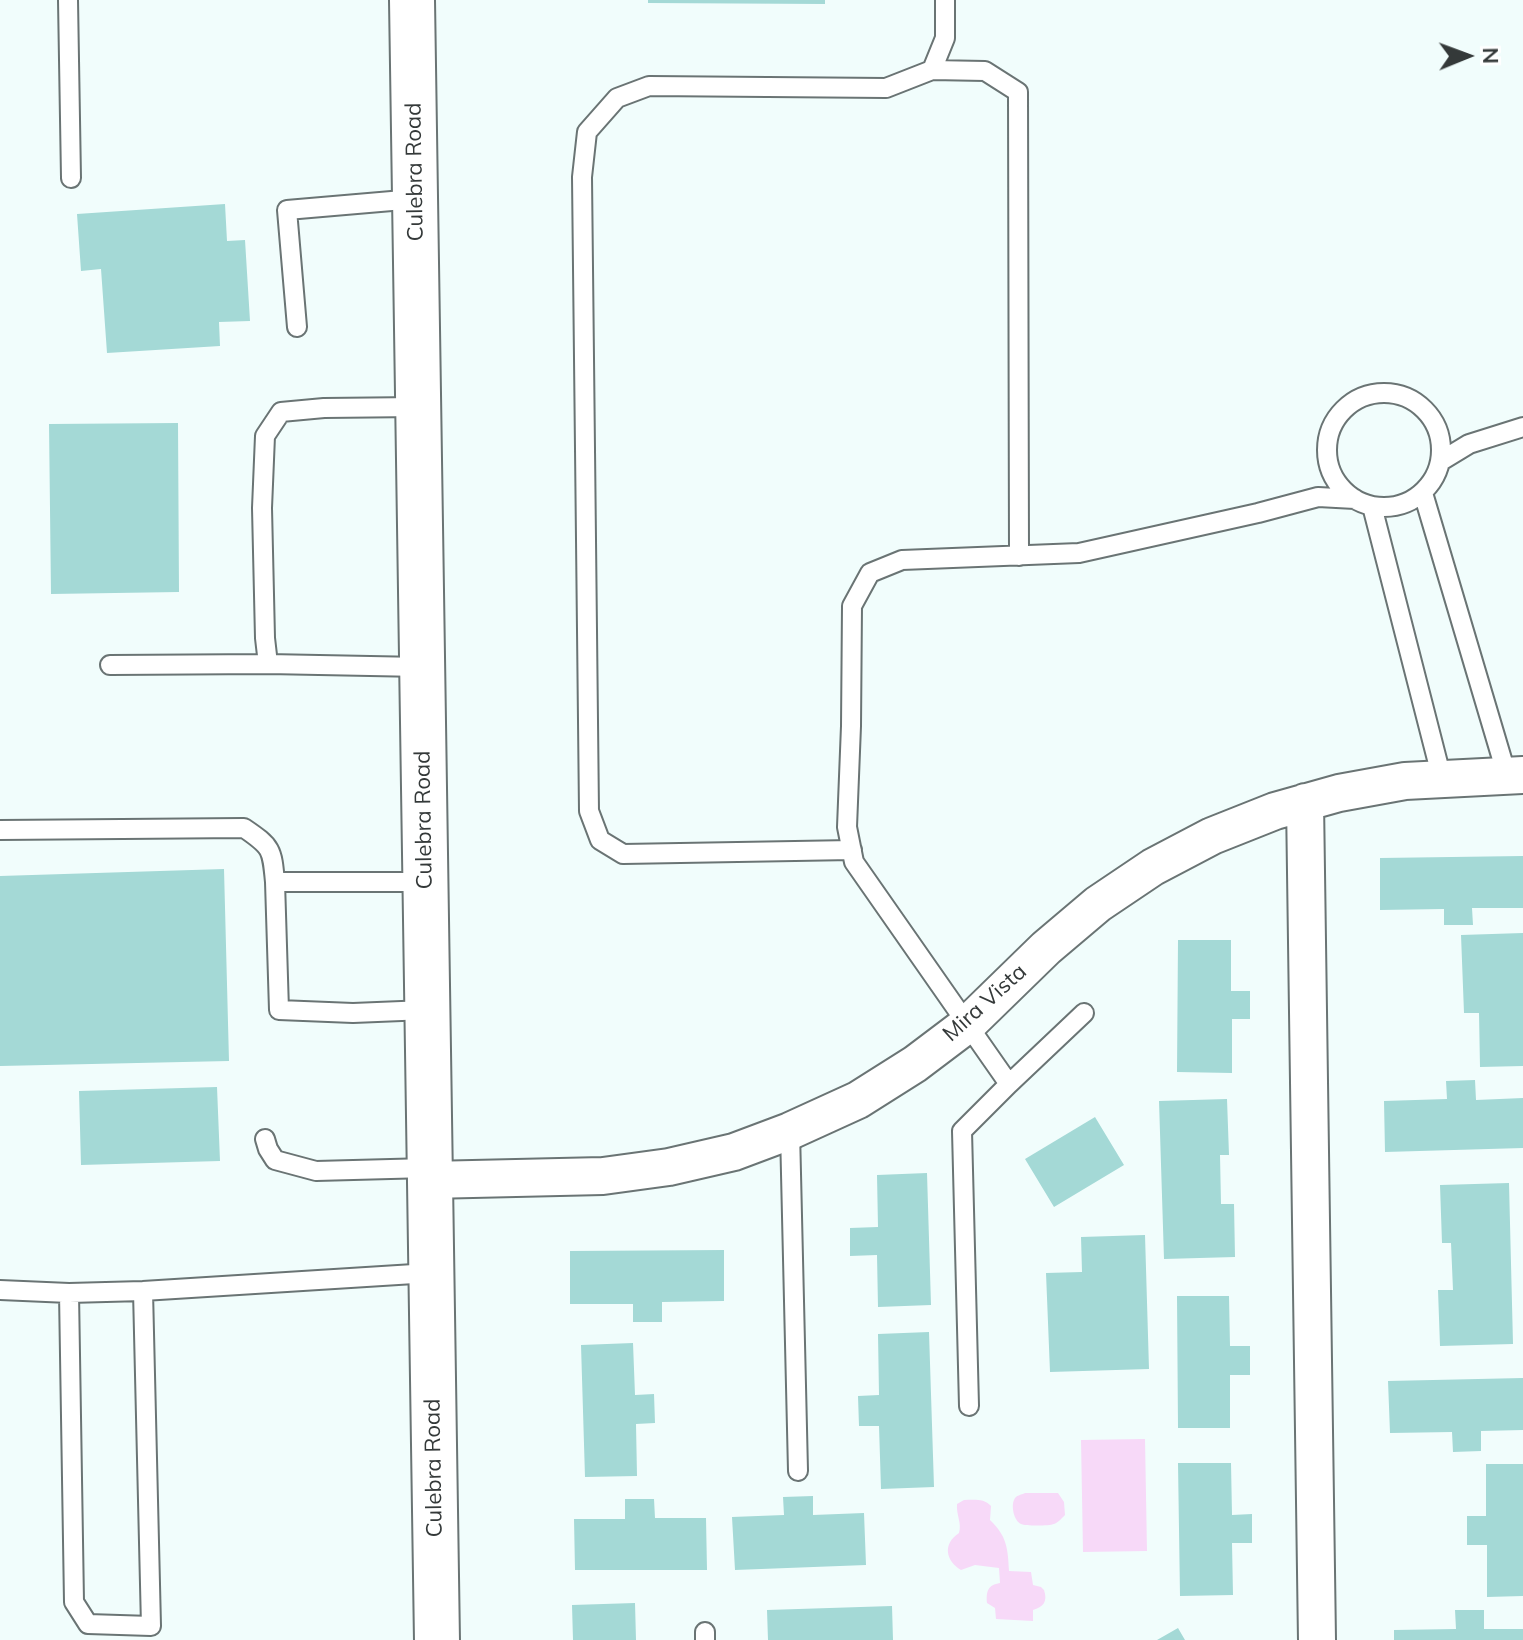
<!DOCTYPE html>
<style>
body{margin:0}
#map{position:relative;width:1523px;height:1640px;overflow:hidden;background:#f1fdfc;font-family:Mulish,sans-serif}
canvas{display:block}
.north{position:absolute;left:1427px;top:16px;width:80px;height:80px;-webkit-text-stroke:6px #fff;paint-order:stroke;rotate:89deg;font-size:22px;font-weight:700;line-height:32px;text-align:center;color:#343939}
.north::after{content:'';display:block;margin:auto;width:28px;height:36px;background:#343939;clip-path:polygon(50% 0,100% 100%,50% 72%,0 100%)}
</style>
<div id="map">
<canvas width="1523" height="1640"></canvas>
<div class="north">N</div>
</div>
<script>
const g = document.querySelector('canvas').getContext('2d');
g.lineJoin = 'round';
function fill(path, color) {
  g.fillStyle = color;
  g.fill(path, 'evenodd');
}
function stroke(path, color, width, dash) {
  g.strokeStyle = color;
  g.lineWidth = width;
  g.lineCap = dash ? 'butt' : 'round';
  g.setLineDash(dash || []);
  g.stroke(path);
}
function drawText(font, color, halo, rows, align = 'center') {
  g.font = font + ' Mulish,sans-serif';
  g.lineWidth = 6;
  g.setLineDash([]);
  g.textBaseline = 'middle';
  g.strokeStyle = halo;
  g.fillStyle = color;
  for (const [text, x, y, turn = 0] of rows) {
    g.save();
    g.translate(x, y);
    g.rotate((+turn || 0) * Math.PI / 180);
    g.textAlign = isNaN(turn) ? turn : align;
    if (halo) g.strokeText(text, 0, 0);
    g.fillText(text, 0, 0);
    g.restore();
  }
}
fill(new Path2D(`
 M1145,1439L1147,1551L1083,1552L1081,1440Z
 M1025,1493H1058L1064,1502L1065,1515C1061,1519 1059,1522 1054,1524C1049,1526 1025,1526 1021,1524C1014,1521 1011,1506 1014,1500C1016,1495 1021,1495 1025,1493Z
 M964,1500C973,1500 984,1498 991,1506L990,1520C1007,1536 1008,1549 1009,1571L1031,1572L1033,1585L1041,1587L1044,1590C1048,1602 1043,1607 1033,1610V1621L996,1619L995,1608L987,1603C986,1591 988,1585 1000,1583L999,1568L975,1565L961,1570C946,1561 942,1544 959,1533C962,1523 956,1515 957,1504Z`), '#f7d9f8');
fill(new Path2D(`
 M648,0H825V4L648,3Z
 M225,204L227,241L245,240L250,321L219,322L220,346L107,353L101,269L81,271L77,214Z
 M178,423L179,592L51,594L49,424Z
 M1523,856V908H1472L1473,925H1444V909L1380,910V858Z
 M224,869L229,1061L0,1066V876Z
 M1523,933V1066L1480,1067L1479,1013H1464L1461,935Z
 M1178,940H1231V991H1250V1019H1232V1073L1177,1072Z
 M1475,1080L1476,1100L1523,1098V1148L1385,1152L1384,1101L1447,1099L1446,1081Z
 M217,1087L220,1161L81,1165L79,1091Z
 M1227,1099L1229,1155H1220L1221,1204H1234L1235,1257L1164,1259L1159,1101Z
 M1095,1117L1124,1165L1054,1207L1025,1159Z
 M927,1173L931,1305L878,1307L877,1255L850,1256V1228L878,1227L877,1175Z
 M1509,1183L1513,1344L1440,1346L1438,1290H1453L1451,1243H1442L1440,1185Z
 M1145,1235L1149,1369L1050,1372L1046,1273L1082,1272L1081,1237Z
 M724,1250V1301L662,1302V1322H633V1304H570V1251Z
 M1177,1296H1229L1230,1346H1250V1375H1230V1428H1178Z
 M929,1332L934,1487L881,1489L879,1426H859L858,1396L879,1395L878,1334Z
 M633,1343L635,1395L654,1394L655,1423L636,1424L637,1476L585,1477L581,1345Z
 M1523,1378V1430L1481,1431V1451L1453,1452L1452,1432L1390,1433L1388,1381Z
 M1178,1463H1231L1232,1515L1252,1514V1543H1232L1233,1595L1180,1596Z
 M1486,1464H1523V1596L1487,1597V1545H1467V1516H1486Z
 M813,1496V1515L864,1513L866,1565L735,1570L732,1517L784,1515L783,1497Z
 M625,1499H654L655,1518H706L707,1570H575L574,1519H625Z
 M635,1603L636,1640H573L572,1605Z
 M892,1606L893,1640H768L767,1610Z
 M1455,1610H1484V1629H1523V1640H1394V1630L1456,1629Z
 M1178,1628L1185,1640H1157Z`), '#a4d9d6');
const lane = new Path2D(`
 M68,0L71,178
 M932,70L985,71L1018,92L1019,556
 M297,327L287,210L415,199
 M1327 450a57 57 0 1 1 114 0a57 57 0 1 1-114 0Z
 M418,407L324,408L281,412L265,436L262,508L265,638L268,664L421,667
 M1441,461L1469,444L1523,427
 M1423,493L1507,776
 M1372,506L1442,779
 M110,665L268,664
 M0,830L244,828C272,847 272,849 275,882
 M852,850L623,854L600,840L589,811L582,177L587,132L617,98L649,86L886,88L932,70L945,38V0
 M425,882H275L279,1010L353,1013L426,1010
 M1009,1084L1084,1013
 M790,1131L798,1471
 M265,1139L268,1149L275,1160L316,1171L428,1168
 M0,1290L69,1293L143,1291L430,1273
 M69,1293L74,1602L88,1624L151,1626L143,1291
 M969,1406L962,1131L1009,1084L854,862L847,827L851,726L852,606L870,573L902,560L1079,553L1258,513L1318,497L1355,499
 M705,1632V1640`);
const street = new Path2D(`
 M1305,802L1317,1640
 M429,1180L603,1176L669,1167L734,1152L790,1131L858,1100L915,1064L968,1024L1046,948L1098,904L1153,867L1212,836L1275,811L1339,793L1405,781L1523,775`);
const secondary = new Path2D(`
 M412,0L437,1640`);
stroke(lane, '#6a7474', 22);
stroke(street, '#6a7474', 40);
stroke(secondary, '#6a7474', 48);
stroke(lane, '#fff', 18);
stroke(street, '#fff', 36);
stroke(secondary, '#fff', 44);
drawText('22px', '#343939', '#fff', [
 ["Culebra Road",415,172,-91],
 ["Culebra Road",424,820,-91],
 ["Mira Vista",985,1003,-42],
 ["Culebra Road",434,1468,-91]
]);
</script>
